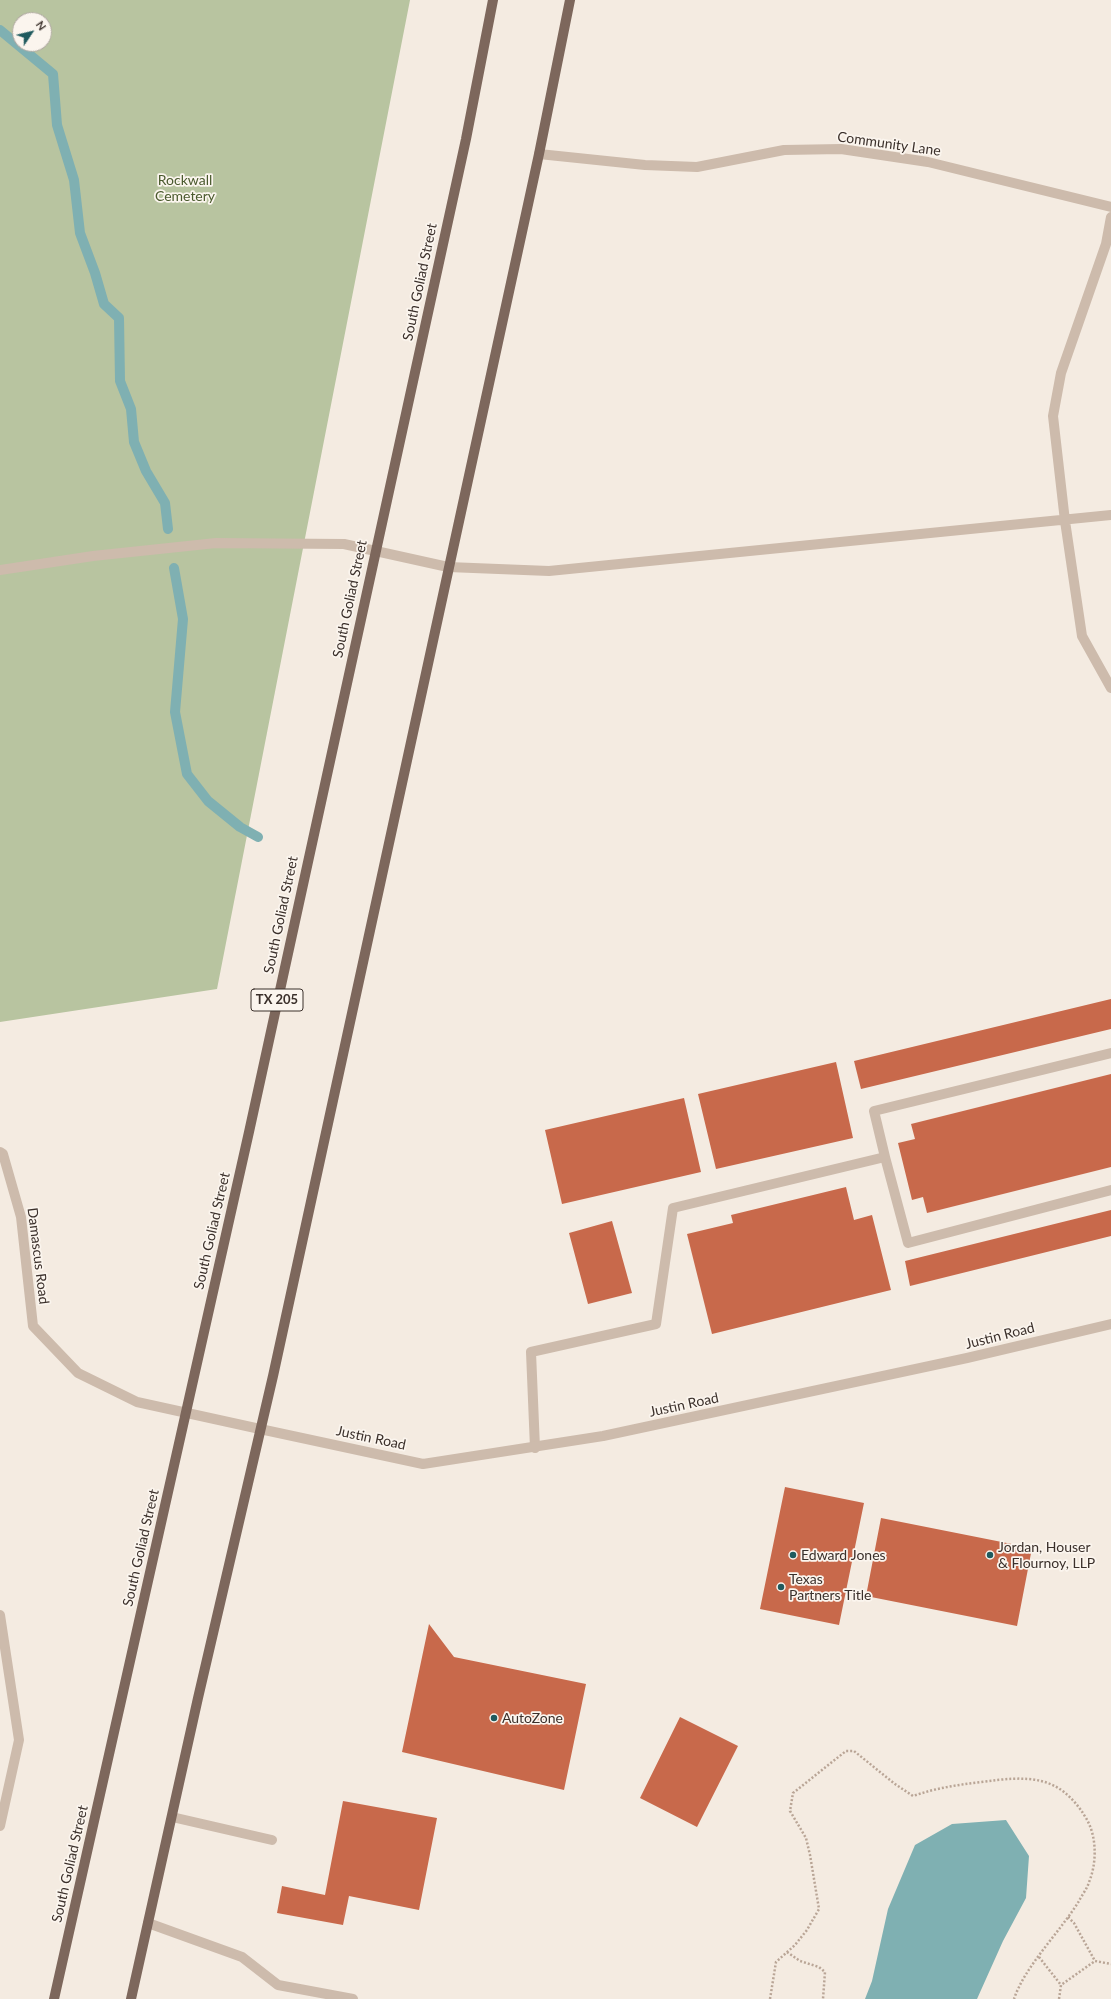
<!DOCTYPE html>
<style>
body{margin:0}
#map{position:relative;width:1111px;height:1999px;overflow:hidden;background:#f4ebe1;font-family:Lato,sans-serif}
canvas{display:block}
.north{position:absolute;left:12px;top:12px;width:40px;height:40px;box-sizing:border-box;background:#fbf5ee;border:1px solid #aea6a0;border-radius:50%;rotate:55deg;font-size:11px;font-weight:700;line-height:16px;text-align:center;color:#3b302b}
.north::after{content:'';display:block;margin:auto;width:14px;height:18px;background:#1f5a5e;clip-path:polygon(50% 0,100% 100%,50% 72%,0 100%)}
</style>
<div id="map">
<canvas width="1111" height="1999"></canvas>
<div class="north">N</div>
</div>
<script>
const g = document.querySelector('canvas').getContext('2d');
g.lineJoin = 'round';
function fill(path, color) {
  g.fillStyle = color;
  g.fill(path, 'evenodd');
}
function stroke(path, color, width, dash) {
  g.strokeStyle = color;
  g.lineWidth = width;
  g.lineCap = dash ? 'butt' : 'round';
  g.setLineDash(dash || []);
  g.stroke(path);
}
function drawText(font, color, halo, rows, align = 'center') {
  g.font = font + ' Lato,sans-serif';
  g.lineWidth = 3.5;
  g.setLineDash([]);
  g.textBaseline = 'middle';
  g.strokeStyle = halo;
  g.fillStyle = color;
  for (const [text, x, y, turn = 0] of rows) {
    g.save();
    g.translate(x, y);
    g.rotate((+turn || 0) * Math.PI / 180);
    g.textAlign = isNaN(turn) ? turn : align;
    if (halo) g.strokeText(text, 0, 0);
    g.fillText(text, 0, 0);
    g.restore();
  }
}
fill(new Path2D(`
 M0,0H410L217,989L0,1022ZM20,20H44V44H20Z`), '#b8c4a0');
fill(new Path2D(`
 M1006,1820L1029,1856L1026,1898L1003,1941L977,1999H865L872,1981L888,1909L915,1845L952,1824Z`), '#7fb0b2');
stroke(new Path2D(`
 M0,30L53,74L57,125L74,180L80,233L95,273L104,304L119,318L120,381L131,409L134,442L146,471L165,503L168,529
 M174,568L183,619L175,712L187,774L208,801L240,827L258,837`), '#7fb0b2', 10);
fill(new Path2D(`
 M1111,999V1029L861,1089L854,1061Z
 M836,1062L853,1138L716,1169L698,1094Z
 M1111,1074V1167L927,1213L923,1197L912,1200L898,1143L915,1139L911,1124Z
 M684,1098L701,1172L562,1204L545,1130Z
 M846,1187L854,1220L872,1215L891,1290L712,1334L687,1234L733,1223L731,1215Z
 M1111,1210V1236L910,1286L905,1261Z
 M612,1221L632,1293L588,1304L569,1233Z
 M785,1487L864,1503L839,1625L760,1609Z
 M881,1518L1032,1548L1017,1626L866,1596Z
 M429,1624L454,1657L586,1684L564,1790L402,1752Z
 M680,1717L738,1746L697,1827L640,1798Z
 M343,1801L437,1818L419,1910L349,1896L343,1925L277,1913L282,1886L325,1895Z`), '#c8694b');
stroke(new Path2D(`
 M1068,1917L1074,1923L1095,1961L1111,1964
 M787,1952L800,1961L819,1967L825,1972L823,1999
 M1039,1957L1061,1985
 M770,1999L776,1962L795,1945L807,1930L819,1909L810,1855L806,1838L790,1811L793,1793L846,1751H854L895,1784L913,1796C936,1788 957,1785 981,1782C1027,1776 1059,1773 1086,1818C1097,1836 1097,1863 1089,1882C1087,1889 1082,1895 1079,1901C1060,1932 1025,1966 1014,1999
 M1059,1999L1061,1985L1095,1961`), '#b9a596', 2.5, [2, 2]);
stroke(new Path2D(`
 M1111,217L1106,244L1061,373L1053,416L1065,521L1082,636L1111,688
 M0,570L93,556L216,543L344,544L448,567L549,571L1111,515
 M885,1157L874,1111L1111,1053
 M535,1448L531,1352L656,1324L673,1208L885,1157L908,1243L1111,1190
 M0,1615L19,1740L0,1826
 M172,1817L272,1840
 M148,1923L242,1957L278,1985L353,1999`), '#cdbbac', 10);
stroke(new Path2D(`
 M539,154L645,165L697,167L784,150L841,149L928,162L1111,207
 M0,1152L3,1154L21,1217L33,1326L78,1373L137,1402L260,1429`), '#cdbbac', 10);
stroke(new Path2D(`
 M260,1429L423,1464L603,1436L967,1358L1111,1324`), '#cdbbac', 10);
stroke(new Path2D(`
 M54,1999L249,1132L466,139L493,0
 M131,1999L198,1698L273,1376L539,154L570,0`), '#7d675c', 10);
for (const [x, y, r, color] of [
 [793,1555,4,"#1f5a5e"],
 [990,1555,4,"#1f5a5e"],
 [781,1587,4,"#1f5a5e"],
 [494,1718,4,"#1f5a5e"]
]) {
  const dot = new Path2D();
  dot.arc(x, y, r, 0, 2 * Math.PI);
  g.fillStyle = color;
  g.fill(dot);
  stroke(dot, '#fbf5ee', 1.5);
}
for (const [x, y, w] of [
 [277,1000,52]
]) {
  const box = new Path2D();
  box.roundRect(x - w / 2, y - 11, w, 22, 3);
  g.fillStyle = '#fbf5ee';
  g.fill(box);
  stroke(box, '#3b302b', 1);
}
drawText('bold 13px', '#3b302b', null, [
 ["TX 205",277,1000]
]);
drawText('14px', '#3b302b', '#fbf5ee', [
 ["Community Lane",889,144,8],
 ["South Goliad Street",420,282,-78],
 ["South Goliad Street",350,599,-78],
 ["South Goliad Street",281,915,-78],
 ["South Goliad Street",212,1231,-77],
 ["Damascus Road",38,1256,83],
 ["Justin Road",1000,1336,-14],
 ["Justin Road",684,1405,-12],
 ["Justin Road",371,1438,12],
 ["South Goliad Street",141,1548,-77],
 ["South Goliad Street",70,1864,-77]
]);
drawText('14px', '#4a5a2e', '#fbf5ee', [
 ["Rockwall",185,180],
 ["Cemetery",185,196]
]);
drawText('14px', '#3b302b', '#fbf5ee', [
 ["Jordan, Houser",998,1547],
 ["& Flournoy, LLP",998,1563],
 ["Edward Jones",801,1555],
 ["Texas",789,1579],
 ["Partners Title",789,1595],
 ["AutoZone",502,1718]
], 'left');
</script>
